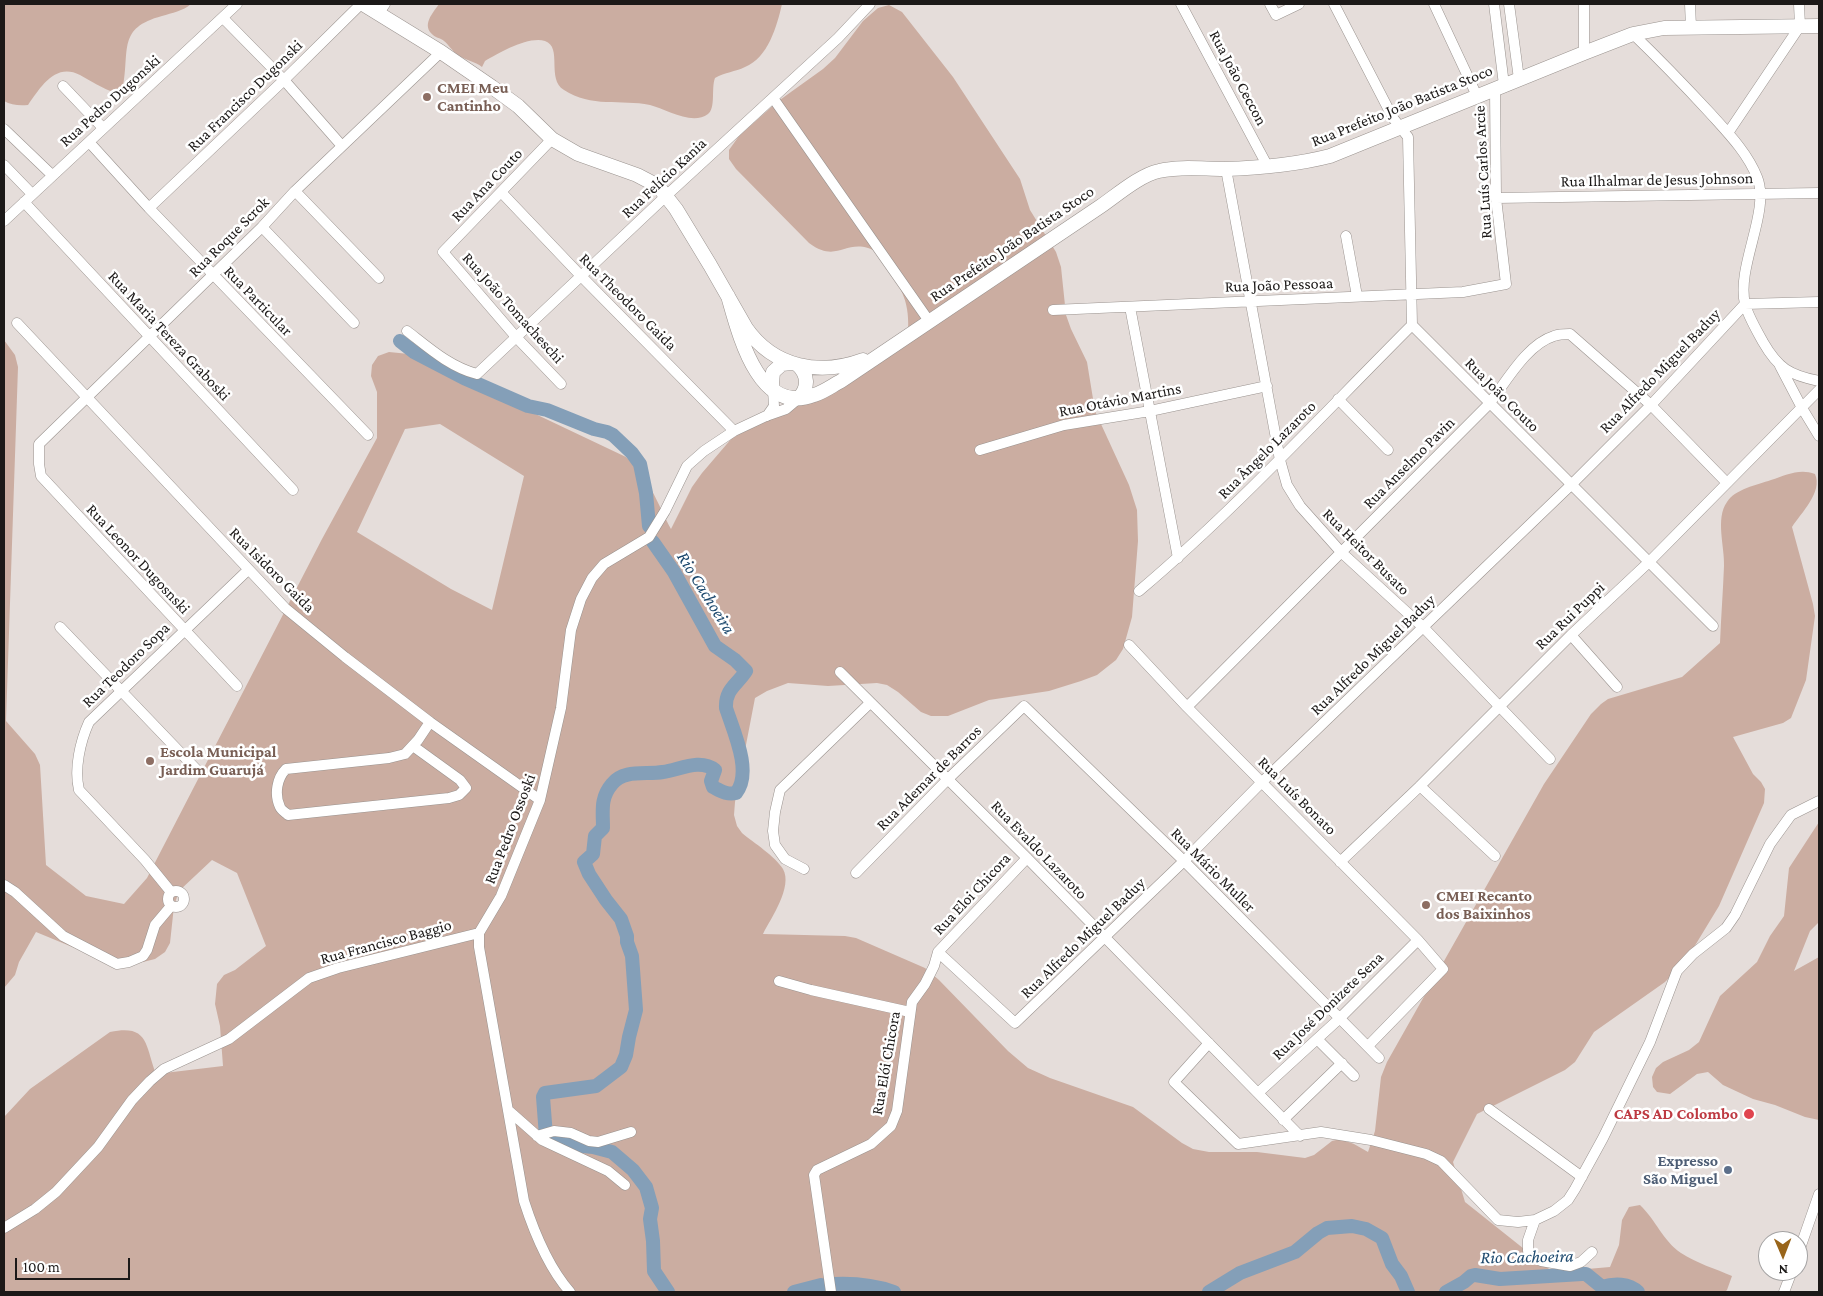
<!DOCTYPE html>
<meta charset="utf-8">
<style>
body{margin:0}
#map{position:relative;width:1823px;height:1296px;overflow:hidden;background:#e5ddda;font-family:"Crimson Pro",serif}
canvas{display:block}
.frame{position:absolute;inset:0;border:5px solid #1c1918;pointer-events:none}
.north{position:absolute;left:1758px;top:1231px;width:50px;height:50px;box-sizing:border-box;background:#fff;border:1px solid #a4a3a3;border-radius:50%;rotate:179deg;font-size:14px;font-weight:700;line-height:20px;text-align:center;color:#1c1918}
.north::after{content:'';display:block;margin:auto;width:18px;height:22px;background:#99651b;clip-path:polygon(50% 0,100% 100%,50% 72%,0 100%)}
.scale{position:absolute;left:15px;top:1258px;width:115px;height:22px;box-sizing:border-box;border:2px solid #1c1918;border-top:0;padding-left:6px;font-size:15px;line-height:18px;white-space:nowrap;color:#1c1918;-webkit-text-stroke:4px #fff;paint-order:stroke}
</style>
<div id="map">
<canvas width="1823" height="1296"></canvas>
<div class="frame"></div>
<div class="north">N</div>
<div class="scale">100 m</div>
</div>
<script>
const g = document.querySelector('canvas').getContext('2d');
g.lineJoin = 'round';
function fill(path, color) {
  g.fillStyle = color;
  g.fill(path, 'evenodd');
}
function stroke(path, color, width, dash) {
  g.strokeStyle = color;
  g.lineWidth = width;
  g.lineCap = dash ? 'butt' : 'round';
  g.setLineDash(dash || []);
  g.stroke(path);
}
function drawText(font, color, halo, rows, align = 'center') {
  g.font = font + ' "Crimson Pro",serif';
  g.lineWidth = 5;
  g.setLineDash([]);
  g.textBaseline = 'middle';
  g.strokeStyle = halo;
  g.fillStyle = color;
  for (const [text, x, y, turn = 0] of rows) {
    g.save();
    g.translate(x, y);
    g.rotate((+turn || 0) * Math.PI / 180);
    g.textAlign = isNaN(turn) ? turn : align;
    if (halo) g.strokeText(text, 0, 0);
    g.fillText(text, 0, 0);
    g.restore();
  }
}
fill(new Path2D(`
 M4,4H191C183,11 172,13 162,16C117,28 130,50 123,87L115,93C102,88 91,81 80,75C55,62 40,88 28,105C19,106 11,105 4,101Z
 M439,4H782C777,26 768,58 745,67C735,72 725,72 715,78C711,88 716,108 708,114C692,126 666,109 650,105C621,99 591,108 564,90C546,79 563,47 545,41C528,36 499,53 485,61L482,67C475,61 466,61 458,55C452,51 449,45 444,41C441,38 436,38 433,35C421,25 433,13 439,4Z
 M889,5L902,12L953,77L1020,179L1030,210L1056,252L1061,267L1066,315L1071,329L1087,362L1095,411L1129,485L1137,510L1138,541L1132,617L1123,649L1116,660L1097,675L1081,681L1049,691L989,700L948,716H931L921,712L898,692L887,685L877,683L828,686L788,683L767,691L755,698L735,802L734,815L737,826L742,833C754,843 775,856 783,869C793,887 771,918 763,934L845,936L856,938L925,968L939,980L1008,1051L1028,1068L1050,1078L1133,1107L1182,1143L1193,1149L1209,1152H1257L1305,1158L1314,1155L1332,1141L1340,1139L1354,1144L1368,1152L1375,1131L1381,1077L1387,1062L1544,784L1591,714L1601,704L1608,699L1682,677L1720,643C1721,617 1723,592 1724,566C1725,547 1715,519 1727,502C1735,489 1757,485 1771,480C1786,475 1800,468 1815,474C1823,492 1801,513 1792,527L1813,604L1815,616L1806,680L1791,718L1783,723L1733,737L1753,774L1761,782L1765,789L1764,803L1719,906L1685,962L1665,982L1594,1032L1575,1062L1565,1070L1477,1114L1453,1162L1465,1202L1553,1272L1610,1267L1619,1245L1622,1220L1629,1207L1640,1205C1655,1219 1664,1242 1681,1253C1696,1263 1716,1269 1732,1276L1727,1290L1725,1292H4V1117L30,1089L110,1032C149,1024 145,1045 156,1074L223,1066L220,1026L215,1004L217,984L224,975L235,970L266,946L237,873L212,860L179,891L174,906L170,943L165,952L155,959L143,962H126L99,958L36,932L19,962L15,975L4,988V340L15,355L18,367L6,721L35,754L40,765L46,865L86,896L124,904L147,878L322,539L377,438V392L371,376L372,365L378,356L389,352L409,354L626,457C648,474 658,505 671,529L692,487L702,473L732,438L796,404L908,335C910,302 903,290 884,264C879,257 876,250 868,248C844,241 836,263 809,243L736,169L729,159V150L739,136L777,102L823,69L835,58L863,21L878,8ZM440,424L524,476L492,610L451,589L357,532L405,429Z
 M1819,822V922L1810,931L1794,971L1819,957V1120L1805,1117L1775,1105L1753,1099L1723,1085L1708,1072L1697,1074L1670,1094L1657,1092L1653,1087L1652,1077L1656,1068L1663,1062L1689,1050L1699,1042L1720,996L1757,962L1770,936L1784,916L1789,868Z`), '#cbada1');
stroke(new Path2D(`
 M400,341L414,352L464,378L528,406L547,410L594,429L607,432L613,435L632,453L640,464L646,493L649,526
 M653,542L674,572L715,646L735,660L746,671C737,685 725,689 726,708C733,730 753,772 736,793C727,795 721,791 713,787L711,781L715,770C700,758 679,770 663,772C646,775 624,769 612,784C600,798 603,811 603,828L595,836L593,854L584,862L589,874L606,900L621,919L627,936V942L632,956L636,1010L629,1037L626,1055L621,1067L596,1086L545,1093L543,1097L546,1136L548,1140L564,1144L593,1147L612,1152L633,1170L646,1187L652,1208L650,1219L653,1241L654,1271L668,1292
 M834,1284C855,1283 874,1285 894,1292
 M794,1292L821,1285
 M1209,1292L1240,1273L1295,1252L1318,1233L1327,1228L1352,1226L1366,1229L1382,1238L1392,1264L1401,1276L1408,1292
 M1446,1292L1464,1282L1471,1276L1475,1275L1500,1279L1582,1274H1586L1602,1287C1614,1283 1629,1283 1638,1292`), '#849fb8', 14);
const minor = new Path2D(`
 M1181,4L1268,167
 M1270,4L1276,15L1299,4
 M1334,4L1393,118L1408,137L1412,325L1713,626
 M1434,4L1477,96
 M1494,4L1504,85
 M1509,4L1519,79
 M1690,4L1691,27
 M379,13L385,4
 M223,18L284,80L342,146
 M1633,34C1660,60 1685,86 1710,113C1727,132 1747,152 1757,177C1771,211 1736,266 1745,304C1748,316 1757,331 1763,342C1778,368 1789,375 1819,381
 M1584,53V4
 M63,86L103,128
 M773,98L929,321
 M4,129L52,175
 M1728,133L1800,26L1799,4
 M552,139L443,252L516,337L561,384
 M89,142L149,208L368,435
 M4,165L32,194
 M1226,169L1280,460L1287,485L1300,506L1341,552L1424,628L1550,759
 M295,191L379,278
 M501,192L581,276L734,431
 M1496,198L1819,193
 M24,202L293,490
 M149,208L284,80L361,4
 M4,221L237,4
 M262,227L354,323
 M1346,236L1357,296
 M1745,304L1819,302
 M1130,307L1178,558
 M1053,310L1463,292L1506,284L1496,198L1495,89
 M17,323L285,608L345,657L430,722L540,800
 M407,331C429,348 450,367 477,374L667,195L838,38L870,4
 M1780,366L1802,408L1819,436
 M1338,399L1388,450
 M767,416L774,406L773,390
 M980,450L1064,425L1150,411L1267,386
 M1139,591C1236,509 1322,415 1412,325
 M60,627L196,769
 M1571,635L1617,687
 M1129,645L1187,707L1418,940L1443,969L1368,1046
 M840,672L1027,858L1300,1136
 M237,686L41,476L39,464V444L262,227L295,191L441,52
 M1187,707L1489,404C1506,382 1527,344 1554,336C1559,334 1565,334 1570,334L1651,405L1727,483
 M413,746L460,780L466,788L459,795L449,798L288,815C286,813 281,810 280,807C274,794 277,778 286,769L389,758L405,754L418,740L430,722
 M1420,786L1495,856
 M1340,862L1420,786L1571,635L1649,562L1819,390
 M804,869L785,859L775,845L773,831L775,812L780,790L870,703
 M856,873L948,779L1024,706L1184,861L1379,1058
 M4,885L15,892L63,936L117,964L129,962L143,956L147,950L155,925L171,906
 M168 899a8 8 0 1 1 16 0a8 8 0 1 1-16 0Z
 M171,892L145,860L79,790C74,769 80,742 89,722L248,570
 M938,952L1015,1023L1184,861L1261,783L1571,485L1651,405L1745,304
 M779,981L811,990L910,1012
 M1317,1039L1354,1076
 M1209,1043L1174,1082L1238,1144L1321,1132L1371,1140L1426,1154L1441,1161L1498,1220L1518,1222L1535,1220L1554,1211L1568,1200L1575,1189L1603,1138L1650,1042L1677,971L1693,954L1726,928L1735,915L1770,844L1791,815L1819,801
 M1258,1093L1340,1018L1418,940
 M1489,1109L1582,1177
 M508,1110L542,1140L608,1171L625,1185
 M1283,1120L1342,1063
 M537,1136L554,1131L571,1133L589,1141L598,1142L631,1132
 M1535,1220L1528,1240V1251L1541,1261L1570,1266L1581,1262L1592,1252
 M4,1228L35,1209L56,1192L98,1147L132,1100L150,1081L164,1069L229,1039L309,978L338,968L479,933
 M1798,1254L1819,1194
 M570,1292C548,1267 534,1232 524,1201L479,947V933L501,896L540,800L561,708L571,630L581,599L592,578L604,564L649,537L665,511L687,466L704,451L734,431L766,416L786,409L799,398
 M831,1292L814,1175L817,1170L871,1144L891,1126L897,1111L912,1002L925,984L934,966L938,952L1027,858
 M1784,1292L1792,1271`);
const major = new Path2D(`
 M363,4L441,52L492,87L518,106L552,139L578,154L637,175L658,186L676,209L710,265L746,328C774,368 820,376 863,360
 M728,296C739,334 758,416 814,395C824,392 833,385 841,381L1101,206C1117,195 1140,175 1159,171C1180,166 1203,169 1224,169C1260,168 1295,165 1330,156L1584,53L1633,34L1664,28L1819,26
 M798,365C808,375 809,387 799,398
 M773,390L772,383L773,372L782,364L791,363`);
stroke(minor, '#9a938f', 11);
stroke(major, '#9a938f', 15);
stroke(minor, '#fff', 10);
stroke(major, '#fff', 14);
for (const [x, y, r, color] of [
 [427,97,5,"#8d6e63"],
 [150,761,5,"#8d6e63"],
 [1426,905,5,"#8d6e63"],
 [1749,1114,6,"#e0444e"],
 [1728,1170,5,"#5c6f8a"]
]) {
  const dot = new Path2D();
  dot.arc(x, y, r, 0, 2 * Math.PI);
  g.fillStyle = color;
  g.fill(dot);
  stroke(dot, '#fff', 2);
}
drawText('16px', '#1c1918', '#fff', [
 ["Rua João Ceccon",1238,78,62],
 ["Rua Francisco Dugonski",245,96,-44],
 ["Rua Pedro Dugonski",110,101,-42],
 ["Rua Prefeito João Batista Stoco",1402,106,-22],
 ["Rua Luís Carlos Arcie",1483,172,-93],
 ["Rua Felício Kania",664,178,-43],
 ["Rua Ilhalmar de Jesus Johnson",1657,180,-1],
 ["Rua Ana Couto",487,185,-46],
 ["Rua Roque Scrok",229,237,-45],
 ["Rua Prefeito João Batista Stoco",1012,244,-34],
 ["Rua João Pessoaa",1279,285,-2],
 ["Rua Particular",258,301,46],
 ["Rua Theodoro Gaida",628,302,45],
 ["Rua João Tomacheschi",513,308,48],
 ["Rua Maria Tereza Graboski",169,336,47],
 ["Rua Alfredo Miguel Baduy",1660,371,-46],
 ["Rua João Couto",1502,395,45],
 ["Rua Otávio Martins",1120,400,-11],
 ["Rua Ângelo Lazaroto",1267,450,-45],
 ["Rua Anselmo Pavin",1409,463,-45],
 ["Rua Heitor Busato",1366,552,45],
 ["Rua Leonor Dugosnski",138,559,47],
 ["Rua Isidoro Gaida",272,570,45],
 ["Rua Rui Puppi",1570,616,-44],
 ["Rua Alfredo Miguel Baduy",1373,655,-44],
 ["Rua Teodoro Sopa",126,665,-44],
 ["Rua Ademar de Barros",929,778,-45],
 ["Rua Luís Bonato",1297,796,45],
 ["Rua Pedro Ossoski",510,829,-69],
 ["Rua Evaldo Lazaroto",1039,850,46],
 ["Rua Mário Muller",1213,870,45],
 ["Rua Eloi Chicora",972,894,-47],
 ["Rua Alfredo Miguel Baduy",1083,938,-44],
 ["Rua Francisco Baggio",386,942,-15],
 ["Rua José Donizete Sena",1328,1006,-44],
 ["Rua Elói Chicora",886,1063,-80]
]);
drawText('bold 16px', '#785e54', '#fff', [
 ["CMEI Meu",437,88],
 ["Cantinho",437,106],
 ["Escola Municipal",160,752],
 ["Jardim Guarujá",160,770],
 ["CMEI Recanto",1436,896],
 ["dos Baixinhos",1436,914]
], 'left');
drawText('bold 16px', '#be3a42', '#fff', [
 ["CAPS AD Colombo",1738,1114]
], 'right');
drawText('bold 16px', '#4e5e75', '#fff', [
 ["Expresso",1718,1161],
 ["São Miguel",1718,1179]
], 'right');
drawText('italic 18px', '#1d496e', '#fff', [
 ["Rio Cachoeira",706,593,58],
 ["Rio Cachoeira",1527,1257,-1]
]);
</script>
